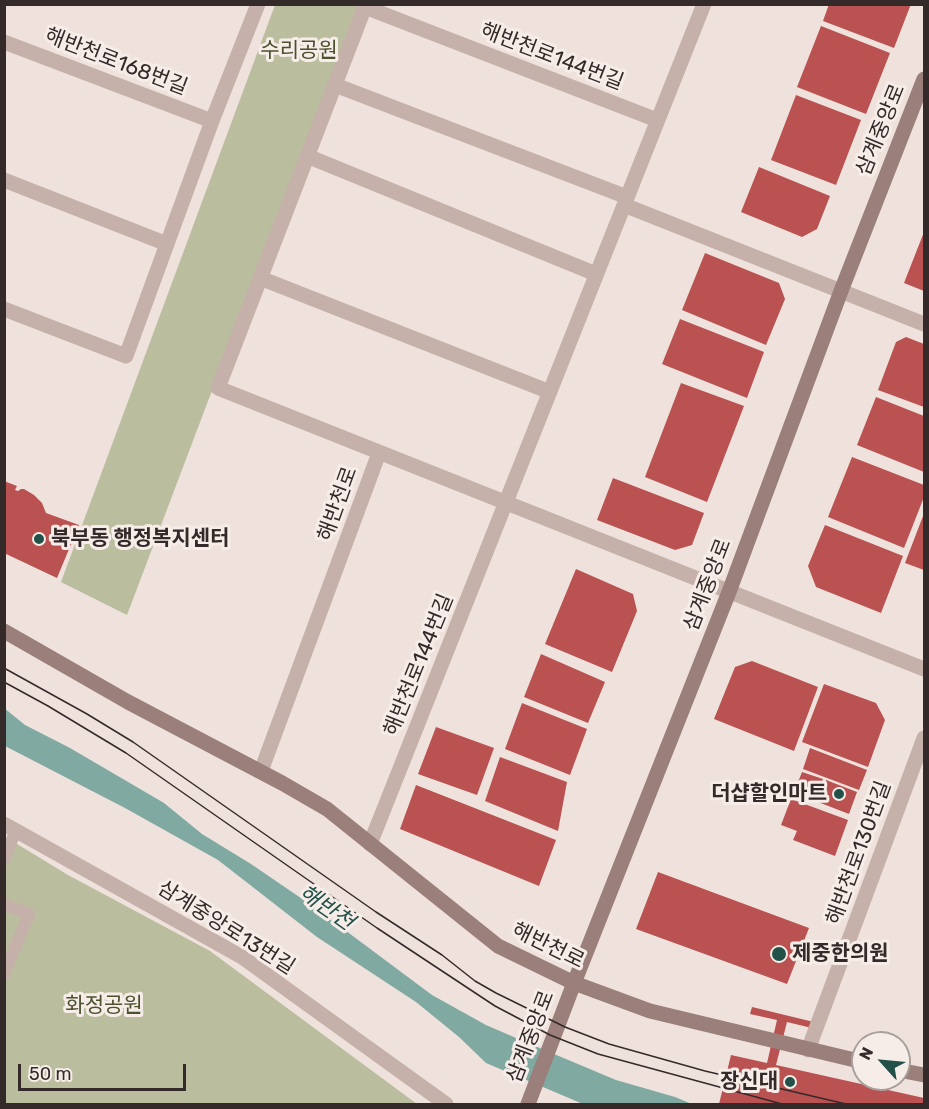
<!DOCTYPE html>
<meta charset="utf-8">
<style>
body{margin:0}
#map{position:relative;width:929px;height:1109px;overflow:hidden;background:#efe2dd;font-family:Rubik,sans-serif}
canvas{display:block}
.frame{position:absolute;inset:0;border:6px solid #342a29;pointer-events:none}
.north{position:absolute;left:851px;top:1031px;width:60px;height:60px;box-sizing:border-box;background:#f7ede8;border:2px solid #a99f9c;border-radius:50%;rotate:297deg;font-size:16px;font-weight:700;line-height:24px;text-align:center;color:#342a29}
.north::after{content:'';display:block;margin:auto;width:21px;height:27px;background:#22514a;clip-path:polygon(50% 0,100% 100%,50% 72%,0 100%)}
.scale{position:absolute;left:18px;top:1064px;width:168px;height:27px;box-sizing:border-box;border:3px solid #342a29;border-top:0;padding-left:8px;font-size:18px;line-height:21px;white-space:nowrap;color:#342a29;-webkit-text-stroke:4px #f7ede8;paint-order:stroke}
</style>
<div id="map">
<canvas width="929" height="1109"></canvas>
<div class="frame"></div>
<div class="north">N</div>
<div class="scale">50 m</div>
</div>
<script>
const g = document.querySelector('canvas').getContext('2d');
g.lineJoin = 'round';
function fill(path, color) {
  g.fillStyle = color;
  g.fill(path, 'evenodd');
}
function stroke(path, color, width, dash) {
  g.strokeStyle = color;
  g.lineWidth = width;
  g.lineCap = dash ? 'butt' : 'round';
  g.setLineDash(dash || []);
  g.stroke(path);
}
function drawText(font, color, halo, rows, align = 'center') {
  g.font = font + ' Rubik,"Noto Sans KR",sans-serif';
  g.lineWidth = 6;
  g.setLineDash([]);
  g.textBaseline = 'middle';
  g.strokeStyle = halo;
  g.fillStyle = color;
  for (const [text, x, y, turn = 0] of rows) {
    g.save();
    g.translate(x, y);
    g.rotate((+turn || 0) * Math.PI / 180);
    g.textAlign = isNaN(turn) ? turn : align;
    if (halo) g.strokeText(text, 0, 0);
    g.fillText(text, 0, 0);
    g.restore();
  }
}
fill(new Path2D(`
 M275,5H358L127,615L61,582Z
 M4,836L68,875L210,951L417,1104H5Z`), '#babd9e');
fill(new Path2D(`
 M4,708L25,725L70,748L164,803L202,834L251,864L314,907L432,995L486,1025L523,1041L616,1080L675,1097L692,1104H583L486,1063L459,1037L416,1002L317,937L218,860L125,808L5,746Z`), '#7fa9a1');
fill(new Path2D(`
 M829,4H911L894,48L823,21Z
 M821,26L890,53L866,114L797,87Z
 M796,95L861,120L836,185L771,160Z
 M759,167L830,196L817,229L802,237L741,212Z
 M924,232V291L904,283Z
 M705,253L779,283L785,299L766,345L682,310Z
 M680,319L764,352L747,398L662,364Z
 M906,337L924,344V407L878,390L896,342Z
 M681,383L744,406L707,502L645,477Z
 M876,397L924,416V472L857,445Z
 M852,457L924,485V497L904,548L828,517Z
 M613,478L704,513L692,545L675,550L597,520Z
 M4,481L17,486L15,490L18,491L21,489H24L34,495L42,503L46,513L79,525L57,578L4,553Z
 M923,516L924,517V570L905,563Z
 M825,525L903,556L881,613L816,587L808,566Z
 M576,569L633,594L637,611L612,672L545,644Z
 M541,654L605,682L588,723L524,697Z
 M752,661L818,687L794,751L714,719L735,667Z
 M824,684L876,703L885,720L868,767L802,742Z
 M522,703L587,729L570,775L505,749Z
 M436,727L494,748L477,795L418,774Z
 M810,748L867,770L859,790L803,769Z
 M500,757L567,782L558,831L485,801Z
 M802,772L823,779L815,802L793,795Z
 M826,780L857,792L849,814L818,802Z
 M416,785L556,840L539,886L400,829Z
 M791,799L848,820L835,856L793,840L797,831L781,825Z
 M658,872L809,928L787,984L636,929Z
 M752,1007L822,1024L820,1030L787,1022L776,1065L924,1098L923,1104H719L731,1055L767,1063L777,1020L750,1014Z`), '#b95251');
stroke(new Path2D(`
 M4,860L16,830
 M4,904L29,914L4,974`), '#c6b0aa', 12);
stroke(new Path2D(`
 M366,4L218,388L924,669
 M365,7L657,120
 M4,42L212,121
 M335,85L627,197
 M307,156L596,274
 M4,180L167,244
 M624,205L924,324
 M260,278L550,392
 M4,309L126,356L212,121L258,4
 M261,771L379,453
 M4,824L242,957L446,1104
 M370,844L704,4
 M808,1050L924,738`), '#c6b0aa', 15);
stroke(new Path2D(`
 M4,631L128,702L282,783L327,809L498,946L574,983L650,1011L863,1062
 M899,1070L924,1075
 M528,1104L574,983L729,592L841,291L924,79`), '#9a7f7b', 15);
stroke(new Path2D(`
 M4,668L87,714L133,742L376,912L442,955L475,981L496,993L565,1027L609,1044L705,1071L846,1104
 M4,682L48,706L126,753L377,928L495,1006L550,1035L598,1054L782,1104`), '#342a29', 1.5);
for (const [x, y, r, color] of [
 [39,539,6,"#22514a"],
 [839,794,6,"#22514a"],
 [779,954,8,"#22514a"],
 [790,1082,6,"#22514a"]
]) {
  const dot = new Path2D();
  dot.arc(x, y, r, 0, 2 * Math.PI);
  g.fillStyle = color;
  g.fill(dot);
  stroke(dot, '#f7ede8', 2);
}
drawText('21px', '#4b502f', '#f7ede8', [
 ["수리공원",299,51],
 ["화정공원",104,1006]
]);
drawText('21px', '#342a29', '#f7ede8', [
 ["해반천로144번길",552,57,21],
 ["해반천로168번길",116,62,21],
 ["삼계중앙로",881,130,-68],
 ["해반천로",338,504,-70],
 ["삼계중앙로",708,585,-69],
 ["해반천로144번길",419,665,-68],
 ["해반천로130번길",859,853,-70],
 ["삼계중앙로13번길",226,928,32],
 ["해반천로",548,946,26],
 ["삼계중앙로",531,1037,-69]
]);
drawText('bold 21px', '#342a29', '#f7ede8', [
 ["북부동 행정복지센터",51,539],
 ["더샵할인마트",827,794,"right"],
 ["제중한의원",792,954],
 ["장신대",778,1082,"right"]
], 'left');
drawText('italic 22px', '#22514a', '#f7ede8', [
 ["해반천",326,908,35]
]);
</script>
